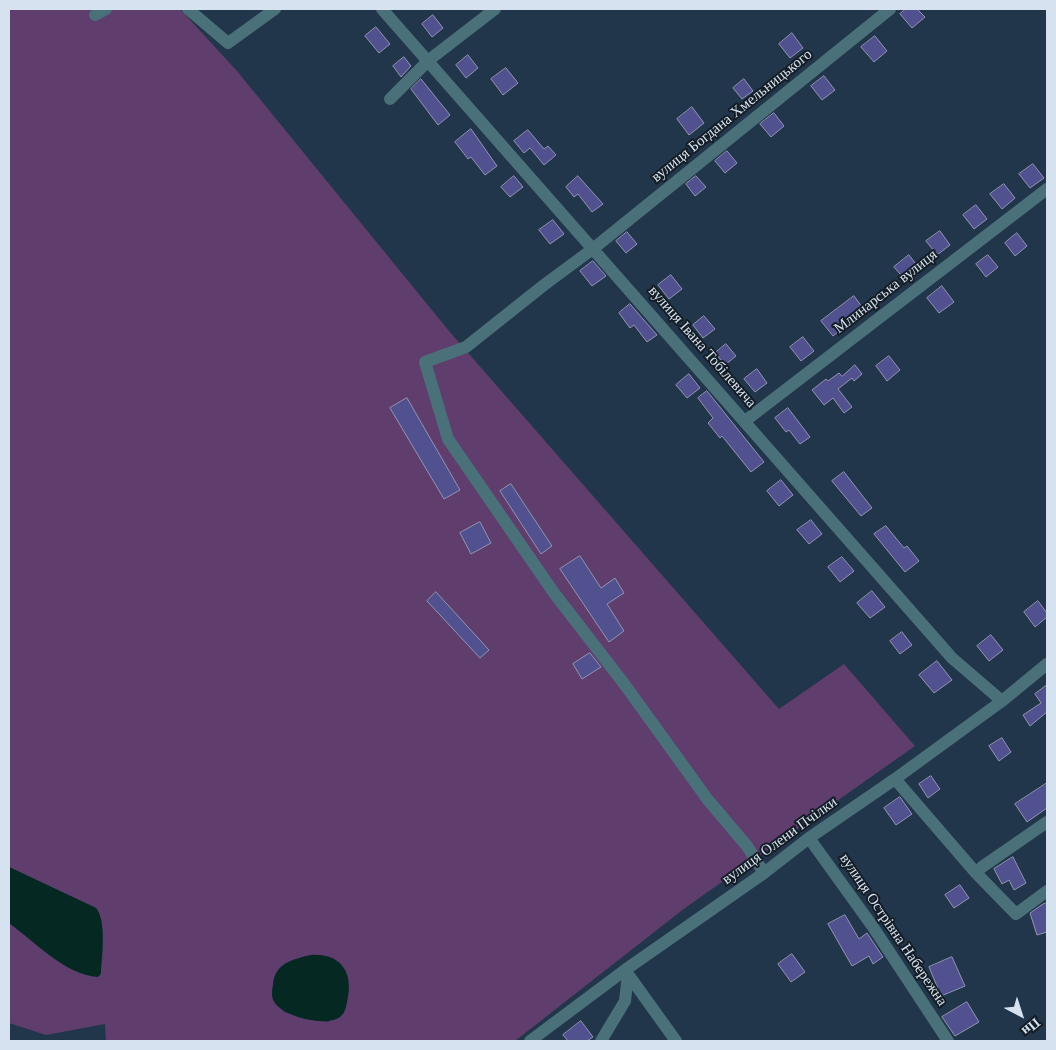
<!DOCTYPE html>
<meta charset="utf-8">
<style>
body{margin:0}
#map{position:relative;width:1056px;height:1050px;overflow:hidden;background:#22364b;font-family:"Times New Roman",serif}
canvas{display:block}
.frame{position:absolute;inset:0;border:10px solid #d6e2ef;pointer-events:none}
.north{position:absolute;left:996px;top:990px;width:50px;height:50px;-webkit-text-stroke:4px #141d26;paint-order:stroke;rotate:140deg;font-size:14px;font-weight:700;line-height:20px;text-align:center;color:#d6e2ef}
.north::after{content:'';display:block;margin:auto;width:18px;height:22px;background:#d6e2ef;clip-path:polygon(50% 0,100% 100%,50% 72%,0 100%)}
</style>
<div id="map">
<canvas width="1056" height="1050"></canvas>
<div class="frame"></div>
<div class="north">Пн</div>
</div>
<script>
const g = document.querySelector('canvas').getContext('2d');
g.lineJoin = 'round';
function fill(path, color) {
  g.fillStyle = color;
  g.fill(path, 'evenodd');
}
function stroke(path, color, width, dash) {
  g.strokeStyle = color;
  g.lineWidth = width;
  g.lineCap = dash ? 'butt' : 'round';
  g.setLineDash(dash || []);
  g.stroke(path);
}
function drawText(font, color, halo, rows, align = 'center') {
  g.font = font + ' "Times New Roman",serif';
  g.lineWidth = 4;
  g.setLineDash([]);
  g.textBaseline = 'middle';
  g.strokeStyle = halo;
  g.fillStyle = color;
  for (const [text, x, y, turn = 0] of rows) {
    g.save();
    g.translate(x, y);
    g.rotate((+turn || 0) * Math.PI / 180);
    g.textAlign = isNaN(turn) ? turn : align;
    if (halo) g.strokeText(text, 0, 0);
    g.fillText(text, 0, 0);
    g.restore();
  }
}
fill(new Path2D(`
 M9,9H180L237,71L449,331L779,709L844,664L915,746L685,908L515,1041H106L105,1024L46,1035L9,1023V923L64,965L100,976C103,960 106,920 96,908L9,867ZM311,955H323L329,1022L312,1020L284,1012L272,996C274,964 282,962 311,955Z`), '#5f3d6d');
fill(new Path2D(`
 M9,867L96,908C107,922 101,955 101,973L98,977C65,975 34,941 9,923Z
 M311,955C342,953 354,974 347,1002C346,1007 345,1013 341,1016C329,1028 284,1017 275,1003C271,998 272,991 273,985C274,964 294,959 311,955Z`), '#052823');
const building = new Path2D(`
 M906,9H917L925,17L912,28L900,14Z
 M433,15L443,28L432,37L422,24Z
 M376,27L390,44L379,53L365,36Z
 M792,33L803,48L790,58L779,44Z
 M875,36L887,51L874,62L861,47Z
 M468,55L478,68L466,78L456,65Z
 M404,57L411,66L401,77L393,66Z
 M506,68L518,83L503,95L491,79Z
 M824,76L835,90L822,100L811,86Z
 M421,79L450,115L438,125L411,89Z
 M744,79L753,91L742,99L733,88Z
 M692,107L704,123L689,135L677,119Z
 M774,113L784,126L771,137L760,124Z
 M471,129L497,166L485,175L471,157L468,159L455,142Z
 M528,130L544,149L548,146L556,155L544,165L530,148L524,153L514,141Z
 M727,151L737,163L725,173L715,161Z
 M1033,164L1044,178L1030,188L1019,174Z
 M514,176L523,187L510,197L501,187Z
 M578,176L603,204L592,212L578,194L574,197L566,187Z
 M696,176L706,187L695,196L686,184Z
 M1004,184L1015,198L1002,209L990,194Z
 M976,205L987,219L974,229L963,215Z
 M553,220L564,234L550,244L539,230Z
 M940,231L950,245L937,255L926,241Z
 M627,232L637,244L626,253L616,241Z
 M1017,233L1027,246L1015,256L1005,243Z
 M909,255L921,271L907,282L894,267Z
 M988,255L998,267L986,277L976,264Z
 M593,261L606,276L592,286L580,271Z
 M671,275L682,289L669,299L658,285Z
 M942,286L954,302L939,313L927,298Z
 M854,296L865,311L833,336L821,321Z
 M630,304L657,335L647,342L634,325L630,328L619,313Z
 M704,316L715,329L703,338L693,325Z
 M803,337L814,351L801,361L790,347Z
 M726,344L736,356L725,365L715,353Z
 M889,356L900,370L887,381L876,366Z
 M855,365L862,374L854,381L852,378L838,389L852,407L844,413L833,398L824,405L812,390L826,379L828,381L839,373L842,376Z
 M757,369L767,383L755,392L744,379Z
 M689,374L700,388L687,398L676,385Z
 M707,391L764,462L751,472L722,436L720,438L708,423L713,418L698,398Z
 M407,398L460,490L444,499L390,408Z
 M788,408L810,437L800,444L789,430L786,432L775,418Z
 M844,472L872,508L861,516L832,481Z
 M781,480L793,495L779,506L767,491Z
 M511,484L552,546L541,554L500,491Z
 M811,520L822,534L809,544L797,530Z
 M480,522L491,543L471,554L460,533Z
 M886,526L904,548L907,546L919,561L905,572L874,534Z
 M580,556L601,588L615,578L624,593L607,604L624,631L609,642L560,569Z
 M842,557L854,571L840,582L828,567Z
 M872,591L885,607L870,618L857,603Z
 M436,592L489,650L480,658L427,601Z
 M1038,601L1047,613V617L1035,627L1024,612Z
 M902,632L912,645L900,654L890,641Z
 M991,635L1003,650L989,661L977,646Z
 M590,653L601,667L582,679L573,664Z
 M937,661L952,680L934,693L919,675Z
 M1047,685V712L1030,726L1023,715L1041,703L1035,694Z
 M1002,738L1011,752L999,761L989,746Z
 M931,776L940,789L928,798L919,784Z
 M1047,783V808L1027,822L1015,804Z
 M900,797L912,814L896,825L884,808Z
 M1013,857L1026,883L1014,890L1009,880L1002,884L994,869Z
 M960,885L969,898L954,908L945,895Z
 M1047,903V932L1037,935L1030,913L1043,904Z
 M845,915L859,939L867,933L883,957L873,964L869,956L852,966L828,924Z
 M792,954L805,972L791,982L778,964Z
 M952,957L965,986L941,996L929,967Z
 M967,1002L979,1022L955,1036L942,1017Z
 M581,1021L593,1037L587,1041H568L563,1035Z`);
fill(building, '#525190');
stroke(building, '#9294b2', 1);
stroke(new Path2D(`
 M188,9L228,43L275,9
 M382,9L952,658L1002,701
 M95,15L106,9
 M390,99L429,60L495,9
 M745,421L1047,189
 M895,779L976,873L1016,914L1047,891
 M809,838L873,927L948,1041
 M764,873L747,846L708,800L625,685L554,593L448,439L425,362L466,347L544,285L594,248L890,9
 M976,873L982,867L1047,822
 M625,970L676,1041
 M530,1041L625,970L764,873L809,838L895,779L1002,701L1047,664
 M601,1041L625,1001L628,974`), '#4a707a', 12);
drawText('15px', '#d6e2ef', '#141d26', [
 ["вулиця Богдана Хмельницького",732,116,-39],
 ["Млинарська вулиця",886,292,-38],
 ["вулиця Івана Тобілевича",702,347,49],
 ["вулиця Олени Пчілки",780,841,-36],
 ["вулиця Острівна Набережна",893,930,56]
]);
</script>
